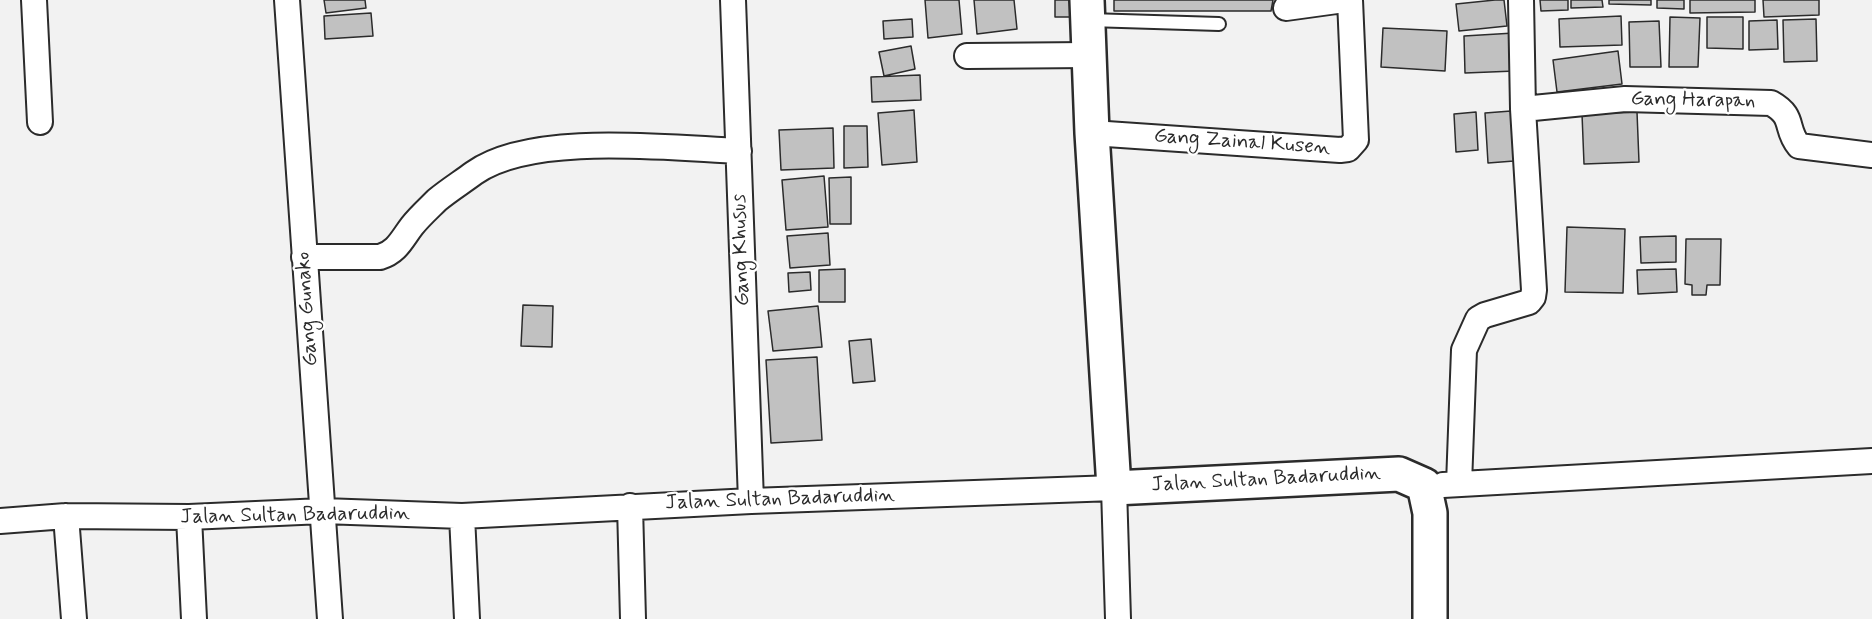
<!DOCTYPE html>
<style>
body{margin:0}
canvas{display:block;background:#f2f2f2}
</style>
<canvas width="1872" height="619"></canvas>
<script>
const g = document.querySelector('canvas').getContext('2d');
g.lineJoin = 'round';
function fill(path, color) {
  g.fillStyle = color;
  g.fill(path, 'evenodd');
}
function stroke(path, color, width, dash) {
  g.strokeStyle = color;
  g.lineWidth = width;
  g.lineCap = dash ? 'butt' : 'round';
  g.setLineDash(dash || []);
  g.stroke(path);
}
function drawText(font, color, halo, rows, align = 'center') {
  g.font = font + ' Mynerve,sans-serif';
  g.lineWidth = 4.5;
  g.setLineDash([]);
  g.textBaseline = 'middle';
  g.strokeStyle = halo;
  g.fillStyle = color;
  for (const [text, x, y, turn = 0] of rows) {
    g.save();
    g.translate(x, y);
    g.rotate((+turn || 0) * Math.PI / 180);
    g.textAlign = isNaN(turn) ? turn : align;
    if (halo) g.strokeText(text, 0, 0);
    g.fillText(text, 0, 0);
    g.restore();
  }
}
const building = new Path2D(`
 M324,0H365L366,8L326,13Z
 M925,0H959L962,34L928,38Z
 M974,0H1014L1017,29L977,34Z
 M1055,0H1078V17H1055Z
 M1114,0H1273L1271,11H1114Z
 M1495,0H1504L1507,26L1459,31L1456,4Z
 M1540,0H1568V10L1541,11Z
 M1571,0H1602L1603,7L1571,8Z
 M1609,0H1651V5L1609,4Z
 M1657,0H1684V9L1657,8Z
 M1690,0H1755V12L1690,13Z
 M1763,0H1819V15L1764,17Z
 M371,13L373,36L325,39L324,16Z
 M1621,16L1622,45L1560,47L1559,19Z
 M1670,17L1700,18L1698,67H1669Z
 M1707,17H1743V49L1707,48Z
 M912,19L913,37L884,39L883,21Z
 M1816,19L1817,61L1784,62L1783,20Z
 M1777,20L1778,49L1749,50V21Z
 M1659,21L1661,67H1630L1629,22Z
 M1383,28L1447,31L1445,71L1381,67Z
 M1514,33L1515,71L1465,73L1464,36Z
 M911,46L915,69L884,76L879,52Z
 M1618,51L1622,84L1557,92L1553,60Z
 M920,75L921,100L872,102L871,77Z
 M914,110L917,162L882,165L878,113Z
 M1511,111L1514,161L1488,163L1485,113Z
 M1476,112L1478,150L1456,152L1454,114Z
 M1637,112L1639,162L1584,164L1582,114Z
 M844,126H867L868,167L844,168Z
 M833,128L834,168L781,170L779,130Z
 M824,176L828,227L786,230L782,180Z
 M851,177V224H830L829,178Z
 M1567,227L1625,229L1623,293L1565,292Z
 M828,233L830,265L790,268L787,236Z
 M1676,236V262L1641,263L1640,237Z
 M1686,239H1721L1720,285H1707L1706,295H1692V285L1685,284Z
 M845,269V302H819V270Z
 M1676,269L1677,292L1638,294L1637,270Z
 M810,272L811,290L789,292L788,273Z
 M523,305L553,306L552,347L521,346Z
 M818,306L822,347L773,351L768,311Z
 M871,339L875,381L853,383L849,341Z
 M817,357L822,440L771,443L766,360Z`);
fill(building, '#c1c1c1');
stroke(building, '#2b2b2b', 1.5);
const lane = new Path2D(`
 M1089,20L1219,24`);
const street = new Path2D(`
 M34,0L40,122
 M287,0L330,619
 M733,0L751,501
 M1286,8L1344,0
 M967,56L1089,55
 M1523,109L1625,99L1771,103C1796,117 1784,128 1799,146L1872,155
 M1092,133L1340,150L1348,149L1356,140L1350,0
 M304,257H380C397,252 402,239 412,226C419,217 429,208 437,200C449,190 462,182 474,173C531,132 669,148 739,151
 M1459,484L1464,350L1478,319L1485,315L1529,302L1533,297L1534,290L1523,109L1521,0
 M1443,485L1872,461
 M630,506L633,619
 M66,516L74,619
 M462,516L467,619
 M189,517L194,619
 M0,521L66,516L189,517L323,511L462,516L751,501L1114,488L1118,619`);
const secondary = new Path2D(`
 M1087,0L1092,133L1114,488L1399,474L1424,485L1430,513V619`);
stroke(lane, '#2b2b2b', 16);
stroke(street, '#2b2b2b', 28);
stroke(secondary, '#2b2b2b', 38);
stroke(lane, '#fff', 12);
stroke(street, '#fff', 24);
stroke(secondary, '#fff', 33);
drawText('21px', '#2b2b2b', '#fff', [
 ["Gang Harapan",1693,101,1],
 ["Gang Zainal Kusen",1242,143,4],
 ["Gang Khusus",742,250,-92],
 ["Gang Gunako",308,309,-94],
 ["Jalan Sultan Badaruddin",1266,480,-3],
 ["Jalan Sultan Badaruddin",780,500,-2],
 ["Jalan Sultan Badaruddin",295,516,-1]
]);
</script>
